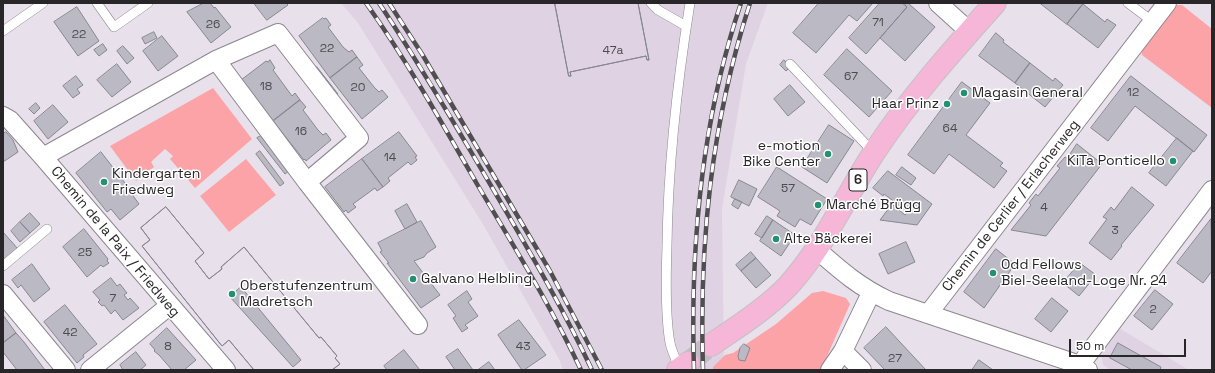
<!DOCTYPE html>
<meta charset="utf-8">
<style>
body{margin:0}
#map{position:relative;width:1215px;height:373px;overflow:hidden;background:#e8e1eb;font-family:"Space Grotesk",sans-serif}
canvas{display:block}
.frame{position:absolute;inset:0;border:4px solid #292629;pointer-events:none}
.scale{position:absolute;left:1069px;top:339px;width:117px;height:18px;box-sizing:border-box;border:2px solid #292629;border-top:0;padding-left:5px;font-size:12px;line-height:14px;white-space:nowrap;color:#292629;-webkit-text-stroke:3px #fff;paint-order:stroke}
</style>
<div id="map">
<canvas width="1215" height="373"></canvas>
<div class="frame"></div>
<div class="scale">50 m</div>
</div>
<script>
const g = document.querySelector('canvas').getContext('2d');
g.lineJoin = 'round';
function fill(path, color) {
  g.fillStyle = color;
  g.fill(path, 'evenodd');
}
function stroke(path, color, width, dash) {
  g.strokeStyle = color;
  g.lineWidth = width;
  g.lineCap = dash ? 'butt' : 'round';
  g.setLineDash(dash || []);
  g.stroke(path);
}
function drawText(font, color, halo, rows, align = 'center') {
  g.font = font + ' "Space Grotesk",sans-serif';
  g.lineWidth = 3;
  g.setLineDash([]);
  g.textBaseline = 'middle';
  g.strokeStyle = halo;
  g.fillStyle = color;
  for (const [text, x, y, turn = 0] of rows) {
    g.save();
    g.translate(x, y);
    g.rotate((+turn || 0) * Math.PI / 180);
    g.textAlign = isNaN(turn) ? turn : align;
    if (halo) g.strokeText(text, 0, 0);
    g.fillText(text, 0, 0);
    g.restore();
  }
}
fill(new Path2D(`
 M341,3H768L746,64L722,209L724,370H563L559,359L484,226L358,23Z
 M1119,328L1189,370H1111L1103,365L1101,352Z`), '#dfd3e3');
fill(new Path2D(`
 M1175,5H1182L1212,29V108L1142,55L1141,48Z
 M213,88L252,139L195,188L170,159L173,156L165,149L151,162L154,167L136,181L110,146Z
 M246,159L276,195L229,232L200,196Z
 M823,291L846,298L850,304L821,370H713V367L725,355L733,353L776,324L812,293Z`), '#fca3a7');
const building = new Path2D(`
 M204,3H210L214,8L215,7L231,27L211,43L187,12Z
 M254,3H286L288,5L267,20Z
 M555,3H638L649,60H647L646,56L570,72L571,76H569Z
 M555,3H638L649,60H647L646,56L570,72L571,76H569Z
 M819,3H873L857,21L849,15L816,53L793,33Z
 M880,3H902L907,7L866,54L849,38Z
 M908,3L935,27L905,61L880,38L907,7L905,5Z
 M1040,3H1082L1083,4L1067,24Z
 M1083,4L1105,22L1107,19L1116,25L1098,48L1067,24Z
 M77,7L99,41L78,56L54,22Z
 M323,18L324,19L326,18L331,25L328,27L343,47L349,52L352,50L357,57L330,78L299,36Z
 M154,32L157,38L145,44L142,38Z
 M996,33L1004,40L1003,42L1030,63L1015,83L979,56Z
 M162,36L178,56L158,71L143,51Z
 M103,44L107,50L99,56L94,50Z
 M123,46L134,58L127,64L117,51Z
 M847,49L892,91L869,117L824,75Z
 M357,57L363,65L359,68L374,87L379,92L382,90L388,97L362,119L330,78Z
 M270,60L275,68L273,70L292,96L295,93L300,100L273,121L241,80L266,61L268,62Z
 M784,60L790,67L786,71L780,65Z
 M1030,63L1053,81L1055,78L1063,85L1045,107L1015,83Z
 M117,64L131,82L112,97L97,80Z
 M317,67L338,94L333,97L313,70Z
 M76,76L83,85L77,89L80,93L73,98L63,86Z
 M1131,76L1207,135L1194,152L1135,106L1108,141L1091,128Z
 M962,82L990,103L966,135L1003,163L1000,166L1007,171L994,188L949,154L934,174L908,155Z
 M790,85L805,102L788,116L774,99Z
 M300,100L306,107L303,110L318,130L323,135L326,133L331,140L306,161L305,159L304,160L273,121Z
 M36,103L40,108L34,114L29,109Z
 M53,105L68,122L48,139L34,121Z
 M829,125L854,141L827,183L802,167Z
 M6,132L13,140L18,152L3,162V134Z
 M399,132L417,156L415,157L417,160L411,165L408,162L388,178L390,181L383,187L362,159Z
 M261,136L289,171L285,174L257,138Z
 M1177,138L1193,151L1166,186L1149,173Z
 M1077,144L1102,164L1046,236L1011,230L1031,205L1029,203L1036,194L1038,196L1060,168L1057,166L1065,157L1067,158Z
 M260,151L284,183L280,186L256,154Z
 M101,152L132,192L131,193L139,204L120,220L111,209L107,212L76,173Z
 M362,159L383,187L377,191L375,188L353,204L356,207L348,213L346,210L344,212L325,187Z
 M777,167L827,199L811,225L800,219L795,227L777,216L780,211L758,197Z
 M902,167L916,178L911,185L896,175Z
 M888,171L932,204L917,225L880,220L892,204L905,215L908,212L884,194L883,196L873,188Z
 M739,180L757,189L749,206L731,197Z
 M1132,187L1154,205L1121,245L1122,246L1111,260L1089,243L1107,219L1103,217L1111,207L1114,210Z
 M735,199L742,202L738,209L732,205Z
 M407,204L417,222L405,229L395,211Z
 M166,207L204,253L195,261L209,279L222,269L221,267L244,247L319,338L321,337L337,356L335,358L340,364L332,370H254L229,340L222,346L142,246L150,240L141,228ZM241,287L301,360L293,367L230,297Z
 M166,207L204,253L195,261L209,279L222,269L221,267L244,247L319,338L321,337L337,356L335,358L340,364L332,370H254L229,340L222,346L142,246L150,240L141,228Z
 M30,213L40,224L30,233L20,222Z
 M767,216L773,220L762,238L755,234Z
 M1211,219L1212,271L1203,283L1177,263Z
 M773,220L795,235L781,256L760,241Z
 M421,221L436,247L427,253L424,257L414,261L440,295L421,308L387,263H389L380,252L382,251L378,243Z
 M20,222L30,233L20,242L11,231Z
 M84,229L108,259L107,261L109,263L103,267L101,265L87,277L63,247Z
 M3,232L18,249L3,262Z
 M906,242L915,262L888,274L879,254Z
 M996,249L1015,264L984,308L964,292Z
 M751,252L756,258L741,271L736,265Z
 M756,258L771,275L756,288L741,271Z
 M1080,263L1096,275L1079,296L1063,283Z
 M32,264L50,289L34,302L21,285L18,288L12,280Z
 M111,278L117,286L120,284L127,293L124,295L128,300L130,298L139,308L123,320L115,310L111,314L104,305L102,306L98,302L100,300L93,292Z
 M1155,290L1173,304L1152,330L1134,316Z
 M467,291L472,299L468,302L478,316L465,325L468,328L462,332L453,318L456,316L448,305Z
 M1052,298L1068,311L1051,332L1035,319Z
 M65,305L97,344L83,355L84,357L77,363L44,322Z
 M3,315L16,333L3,343Z
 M519,320L546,355L524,370H522L498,335Z
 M886,327L926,370H885L864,348Z
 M167,328L196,360L184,370H172L159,355L154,351L155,350L150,344Z
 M16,333L24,342L45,370H17L3,352V343Z
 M1118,343L1161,367L1160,370H1132L1110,358Z
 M744,344L750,348L745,361L739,360L738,356L740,348Z
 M458,349L473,370H455L446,357Z
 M404,350L420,370H387L384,366Z
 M136,352L146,365L140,370H123L120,365Z
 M979,360L993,370H972Z
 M489,362L495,370H478Z`);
fill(building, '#bab9c4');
stroke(building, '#888791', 1);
stroke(new Path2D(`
 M688,363L711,345`), '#c2bcc4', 22, [22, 11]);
const lane = new Path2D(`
 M97,3L114,27L148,3
 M651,3L658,10L686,26
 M1128,3L1152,21
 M3,31L43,3
 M790,64L874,153
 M3,266L47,229
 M680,369C676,360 672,352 670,343C665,315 666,275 667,246C668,164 677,84 690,3`);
const street = new Path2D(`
 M938,3L970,32
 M216,60L307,182
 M3,116L10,120L43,157L226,370
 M43,157L216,60L278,33L359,138L307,182L418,325
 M816,249C840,270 859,287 889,301L1080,365L1088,370
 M3,294L66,370
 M928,314L1167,3
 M843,351L862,370
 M1080,365L1212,190
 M90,370L169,306
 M830,370L843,351L871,293`);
const primary = new Path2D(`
 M711,345C737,327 766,309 788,286C824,247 846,195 875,151C910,98 953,50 995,3
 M678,370L688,363`);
stroke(lane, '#8d868f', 10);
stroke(street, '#8d868f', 20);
stroke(primary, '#c3c2c3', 24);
stroke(lane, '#fff', 9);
stroke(street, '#fff', 18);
stroke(primary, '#f5b6d8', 22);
const rail = new Path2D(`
 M366,3C407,61 442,123 477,184C513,245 551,306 581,370
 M379,3C419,63 456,126 493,189C528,249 563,308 592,370
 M389,3L422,54L550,271L602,370
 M694,370C690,245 701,122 741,3
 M703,370C699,243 711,124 750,3`);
stroke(rail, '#514e52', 4.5);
stroke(rail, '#fff', 3, [9]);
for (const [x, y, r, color] of [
 [964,93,4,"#229172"],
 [947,104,4,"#229172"],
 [828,154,4,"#229172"],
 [1173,161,4,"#229172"],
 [104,182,4,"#229172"],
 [818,205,4,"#229172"],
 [776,239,4,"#229172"],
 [993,273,4,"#229172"],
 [413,279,4,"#229172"],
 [232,294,4,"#229172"]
]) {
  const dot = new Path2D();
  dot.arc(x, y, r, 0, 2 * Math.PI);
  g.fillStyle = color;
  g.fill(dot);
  stroke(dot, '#fff', 1.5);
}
drawText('12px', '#4d4b50', null, [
 ["71",878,23],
 ["26",213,25],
 ["22",79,35],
 ["22",327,49],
 ["47a",613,51],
 ["67",851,77],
 ["18",266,87],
 ["20",358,88],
 ["12",1133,93],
 ["64",950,129],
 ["16",301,132],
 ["14",390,158],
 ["57",788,189],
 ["4",1044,208],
 ["3",1115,231],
 ["25",85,253],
 ["7",113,299],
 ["2",1153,310],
 ["42",70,333],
 ["8",168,347],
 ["43",523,347],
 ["27",895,359]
]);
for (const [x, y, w] of [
 [858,180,18]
]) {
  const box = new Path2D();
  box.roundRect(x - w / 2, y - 11, w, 22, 3);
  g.fillStyle = '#fff';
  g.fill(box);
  stroke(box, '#292629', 1);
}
drawText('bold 13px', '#292629', null, [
 ["6",858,180]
]);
drawText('14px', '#292629', '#fff', [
 ["Magasin General",972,93],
 ["Haar Prinz",939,104,"right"],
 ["e-motion",820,146,"right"],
 ["Bike Center",820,162,"right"],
 ["KiTa Ponticello",1165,161,"right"],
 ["Kindergarten",112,174],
 ["Friedweg",112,190],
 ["Marché Brügg",826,205],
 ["Alte Bäckerei",784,239],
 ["Odd Fellows",1001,265],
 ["Biel-Seeland-Loge Nr. 24",1001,281],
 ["Galvano Helbling",421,279],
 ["Oberstufenzentrum",240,286],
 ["Madretsch",240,302]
], 'left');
drawText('14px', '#292629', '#fff', [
 ["Chemin de Cerlier / Erlacherweg",1011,206,-52],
 ["Chemin de la Paix / Friedweg",115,242,50]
]);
</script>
